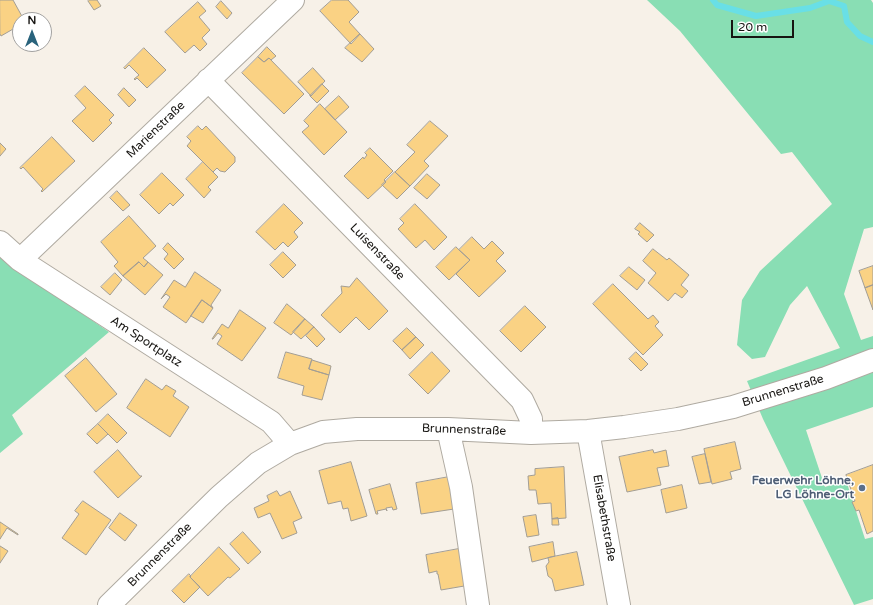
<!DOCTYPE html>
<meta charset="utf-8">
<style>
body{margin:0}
#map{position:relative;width:873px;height:605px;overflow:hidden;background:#f7f1e8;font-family:"Varela Round",sans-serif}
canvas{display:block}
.north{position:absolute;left:12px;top:12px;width:40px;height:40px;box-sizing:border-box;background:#fff;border:1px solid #a2a1a0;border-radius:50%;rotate:0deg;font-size:11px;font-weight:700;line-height:16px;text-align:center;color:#171512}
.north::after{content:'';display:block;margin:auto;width:14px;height:18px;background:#29637c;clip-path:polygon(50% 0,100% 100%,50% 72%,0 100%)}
.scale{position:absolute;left:731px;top:20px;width:63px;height:18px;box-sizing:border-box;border:2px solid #171512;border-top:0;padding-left:5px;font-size:12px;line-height:14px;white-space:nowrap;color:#171512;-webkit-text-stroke:3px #fff;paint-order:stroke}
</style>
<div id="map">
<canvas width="873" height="605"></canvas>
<div class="north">N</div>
<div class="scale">20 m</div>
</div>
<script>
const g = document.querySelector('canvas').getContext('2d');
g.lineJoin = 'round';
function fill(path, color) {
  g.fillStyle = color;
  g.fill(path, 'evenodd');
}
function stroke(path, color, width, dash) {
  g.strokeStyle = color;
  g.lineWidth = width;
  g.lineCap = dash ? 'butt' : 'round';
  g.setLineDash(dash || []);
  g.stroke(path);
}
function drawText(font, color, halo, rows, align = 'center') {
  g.font = font + ' "Varela Round",sans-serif';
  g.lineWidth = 3;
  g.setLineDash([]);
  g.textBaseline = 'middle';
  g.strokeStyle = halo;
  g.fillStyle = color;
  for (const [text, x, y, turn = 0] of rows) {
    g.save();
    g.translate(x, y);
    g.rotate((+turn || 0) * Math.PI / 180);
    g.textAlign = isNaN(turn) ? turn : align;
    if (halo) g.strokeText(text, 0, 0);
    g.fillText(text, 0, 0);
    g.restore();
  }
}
fill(new Path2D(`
 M647,0H871L873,3V227L864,229L844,294L861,340L873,336V407L806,430L825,487L846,480L865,539L873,537V599L854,605L763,419L747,381L840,348L807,286L790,305L765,357L752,359L737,345L742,300L760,271L832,204L792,152L781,154L680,31Z
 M0,254L15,267L109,332L12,415L23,434L0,453Z`), '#89deb4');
stroke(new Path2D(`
 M713,0L717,5L756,16L810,8L829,1L844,6L847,22L860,36L873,42`), '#69dfe6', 6);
const building = new Path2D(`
 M0,0H13L24,20H20V25L1,36L0,34Z
 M89,0H97L101,6L94,10L88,1Z
 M332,0H348L359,12L349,22L360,34L351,44L320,11Z
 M221,1L232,13L227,19L216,7Z
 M198,2L206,11L199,17L210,30L202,38L207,44L200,51L194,45L185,53L165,32Z
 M360,34L374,49L362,62L345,48Z
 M267,47L276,56L271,60L269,58L264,62L258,57Z
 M144,48L166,70L147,88L137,78L135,80L134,79L139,75L129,65L125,69L124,68Z
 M258,57L264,62L269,58L304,94L284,114L242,73Z
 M313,68L325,81L311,96L298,82Z
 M322,84L329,91L317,103L310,96Z
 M85,86L114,115L109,120L112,123L93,142L72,121L86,108L75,96Z
 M124,88L136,100L129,107L118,95Z
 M339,96L349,107L335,120L325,109Z
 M320,104L347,132L324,155L302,132L309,126L304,121Z
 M430,121L448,136L424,161L429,166L410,186L395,172L415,152L407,145Z
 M198,126L202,130L206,126L235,157V162L225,172L220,171L217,168L213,172L187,146L191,141L187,137Z
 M52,137L75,161L42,192L41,191L43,189L23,167L21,169L20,168Z
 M0,143L6,149L0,156Z
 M370,148L393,171L384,180L386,182L368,199L344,176L363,157L364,159L367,155L365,153Z
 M203,162L218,177L208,187L211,190L204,198L186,179Z
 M395,172L410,186L397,199L382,185Z
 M162,173L184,195L173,206L170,203L159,214L140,195Z
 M427,174L440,185L427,199L414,188Z
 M117,191L130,205L123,211L110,198Z
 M284,204L303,223L294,232L298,237L288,247L283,242L275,250L256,232Z
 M415,204L447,237L434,250L425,240L416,248L398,229L404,223L400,219Z
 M129,216L156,246L143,258L148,262L144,267L139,262L123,276L114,266L118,262L101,242Z
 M640,223L654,235L647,242L638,234L640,232L635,229Z
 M472,237L484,249L492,241L504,253L496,261L506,271L479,297L456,274L470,260L459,250Z
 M168,243L184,259L174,269L164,259L168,254L163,249Z
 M456,247L470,260L449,280L436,267Z
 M653,249L667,260L669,258L689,275L681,285L688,291L682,298L675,293L668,301L648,283L656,273L643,261Z
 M283,252L296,265L283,278L270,265Z
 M139,262L144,267L148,262L163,275L145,295L123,276Z
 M873,266V285L865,288L859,271Z
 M629,267L645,280L637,290L620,276Z
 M195,272L221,290L211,305L213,308L202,300L186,323L163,307L170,297L166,294L161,299L174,280L185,287Z
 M115,273L122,280L110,295L101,287Z
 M357,278L388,311L369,330L356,317L340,333L321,315L342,293L341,286L349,287Z
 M613,284L648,319L653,315L659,322L655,326L663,335L643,355L593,304Z
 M873,285V310L865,288Z
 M202,300L213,308L203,323L191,316Z
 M287,304L305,319L291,335L274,323Z
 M525,306L546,327L521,352L500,331Z
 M240,310L266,328L242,361L217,344L222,336L218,333L213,339H212L222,324L228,328Z
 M305,319L314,327L301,339L293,332Z
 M314,327L325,339L317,347L306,336Z
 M407,328L416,337L402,350L393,341Z
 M416,337L424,345L410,359L402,350Z
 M286,352L312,359L309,369L329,375L322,400L302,395L304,386L278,378Z
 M432,352L450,371L428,394L409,375Z
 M636,352L648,364L641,371L629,359Z
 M86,358L117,394L96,412L65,376Z
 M312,360L331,366L329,375L309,369Z
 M146,379L162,390L166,385L176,391L173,396L189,407L170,437L127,408Z
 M108,414L127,433L117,443L98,424Z
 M98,424L108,434L97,444L87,434Z
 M735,442L741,469L730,472L732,479L712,484L704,449Z
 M118,450L140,476H142L118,498L94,472Z
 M653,450L654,453L666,450L669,466L657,468L661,485L627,492L619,457Z
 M705,454L711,482L699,484L692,457Z
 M351,462L367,516L351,521L348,508L343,509L341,501L328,504L319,471Z
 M873,465V531L867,534L859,510L856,511L852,502L855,501L846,475Z
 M564,467L566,518L552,519L551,503L538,504L536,490H529L528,476L535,475V469Z
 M449,477L454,509L421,514L416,483Z
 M390,484L397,509L393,510L392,507L386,508L387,511L386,509L377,511L378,514H376L369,490Z
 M682,485L687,508L666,513L661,490Z
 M277,491L280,496L290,491L302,518L293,522L297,533L282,539L270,513L258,518L254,508L269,501L267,496Z
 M83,501L111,520L86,555L62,538L79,514L75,511Z
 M120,513L137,525L125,541L109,528Z
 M536,515L539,535L527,537L523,517Z
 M558,518L559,525H552V519Z
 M0,522L18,534V535L7,528L0,539Z
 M243,532L261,552L248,564L230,544Z
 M553,542L555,556L532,562L529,547Z
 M0,546L8,551L0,563Z
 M219,547L240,569L230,578L228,577L208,596L190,577Z
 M464,548L470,585L441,590L438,574H437V571L429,573L426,555Z
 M577,552L584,585L555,591L552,579L548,576L546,566L549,562L548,558Z
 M189,574L191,576L190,577L200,587L184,603L172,591Z`);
fill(building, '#fad284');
stroke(building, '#a29d94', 1);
const minor = new Path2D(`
 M208,80L522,400L531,419V433
 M0,242L20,260L271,422L290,444
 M20,260L293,0
 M448,429L461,487L478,605
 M588,431L619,605
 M109,605L219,497L258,463L290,444L323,432L357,429H448L531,433L588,431L624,427L678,419L733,407L826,378L873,360`);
stroke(minor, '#afaaa1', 24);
stroke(minor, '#fff', 22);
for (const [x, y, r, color] of [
 [862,488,4,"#5c6f8a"]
]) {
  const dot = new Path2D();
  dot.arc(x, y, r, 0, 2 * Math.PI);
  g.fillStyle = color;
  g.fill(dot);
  stroke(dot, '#fff', 1.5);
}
drawText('12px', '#171512', '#fff', [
 ["Marienstraße",156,130,-44],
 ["Luisenstraße",377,252,46],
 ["Am Sportplatz",146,342,33],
 ["Brunnenstraße",783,391,-17],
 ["Brunnenstraße",464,430,2],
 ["Elisabethstraße",604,518,80],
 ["Brunnenstraße",160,555,-45]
]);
drawText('bold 12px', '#4e5e75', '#fff', [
 ["Feuerwehr Löhne,",854,481],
 ["LG Löhne-Ort",854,495]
], 'right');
</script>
